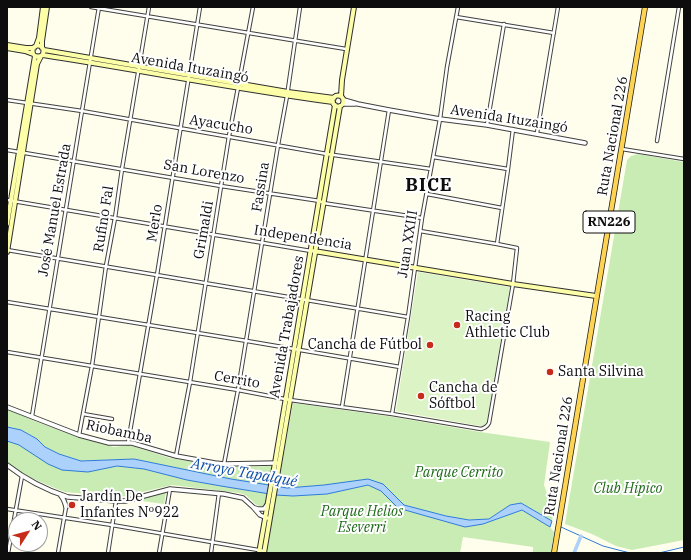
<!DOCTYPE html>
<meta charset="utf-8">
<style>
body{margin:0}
#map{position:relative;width:691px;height:560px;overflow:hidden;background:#fffeec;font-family:"IBM Plex Serif",serif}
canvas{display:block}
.frame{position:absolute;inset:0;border:8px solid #0d0d0d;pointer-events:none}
.north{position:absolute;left:8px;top:512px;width:40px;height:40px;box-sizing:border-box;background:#fff;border:1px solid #9e9e9e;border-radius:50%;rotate:54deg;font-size:11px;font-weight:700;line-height:16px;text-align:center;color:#0d0d0d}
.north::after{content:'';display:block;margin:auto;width:14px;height:18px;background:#c72c1a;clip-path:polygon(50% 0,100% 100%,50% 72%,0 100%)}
</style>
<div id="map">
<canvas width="691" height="560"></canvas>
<div class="frame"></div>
<div class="north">N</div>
</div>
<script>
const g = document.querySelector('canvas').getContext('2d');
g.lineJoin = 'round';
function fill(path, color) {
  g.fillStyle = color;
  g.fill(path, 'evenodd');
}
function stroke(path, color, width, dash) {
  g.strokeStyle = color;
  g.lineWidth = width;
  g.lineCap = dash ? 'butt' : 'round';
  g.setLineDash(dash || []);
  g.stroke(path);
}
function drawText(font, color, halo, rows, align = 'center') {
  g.font = font + ' "IBM Plex Serif",serif';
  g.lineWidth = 4;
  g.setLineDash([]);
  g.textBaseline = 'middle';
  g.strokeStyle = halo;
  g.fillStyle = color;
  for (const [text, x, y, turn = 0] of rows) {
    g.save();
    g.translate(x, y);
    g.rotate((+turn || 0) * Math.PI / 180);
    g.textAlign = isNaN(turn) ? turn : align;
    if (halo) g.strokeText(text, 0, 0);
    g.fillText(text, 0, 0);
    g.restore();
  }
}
fill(new Path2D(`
 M638,154L684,162V540L632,550L616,546L592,534L565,524L627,160L631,156Z
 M293,403L394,417L480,432L550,442L544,485L554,512L552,521L521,503L510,505L489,519L469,520L446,516L404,505L383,484L324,485L287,488L278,486Z
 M7,409L37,422L80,438L114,447L129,445L170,458L223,467H241L271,466L273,468L269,485L231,479L134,459L81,461L59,454L45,447L37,439L21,430L7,427Z
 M7,441L19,445L88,472L117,466L144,469L187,480L221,486L268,493L265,504L263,506C256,507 254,502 249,498C246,495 243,494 239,493L172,485L121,497L65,492L57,489L22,474L7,463Z
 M368,485L381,491L398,508L426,516L465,527L483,524L522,510L550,527L554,532L551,553H533V547L463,537L460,553H267L276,495L293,496L327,494Z
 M166,492L164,504L134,500Z`), '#c8ecb3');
fill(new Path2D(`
 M418,272L510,287L486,427L396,411Z`), '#dcf3c5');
const water = new Path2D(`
 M7,427L21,430L37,439L45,447L59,454L81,461L134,459L231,479L269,485L287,488L324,485L368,479L383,484L404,505L446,516L469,520L489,519L510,505L521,503L552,521L550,527L522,510L483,524L465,527L426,516L398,508L381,491L368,485L327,494L293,496L276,495L221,486L187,480L144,469L117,466L88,472L62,470L48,464L19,445L7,441Z`);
fill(water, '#acd2fb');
stroke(water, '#2e7ad8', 1);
stroke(new Path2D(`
 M561,527L603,546L630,553
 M659,553L684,547`), '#2e7ad8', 1);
stroke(new Path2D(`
 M574,553L581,536`), '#acd2fb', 3.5);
const minor = new Path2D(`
 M91,7L346,49
 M456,17L554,33
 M7,100L82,111L327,154L431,169
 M487,125L504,24
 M537,133L558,7
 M657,141L679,7
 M622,149L684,159
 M7,150L221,186L320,201L323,203L422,218
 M433,157L508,169
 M427,194L502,208
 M7,200L311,251
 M497,244L508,169L513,129
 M7,250C141,272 274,295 408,317
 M7,302L247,341L400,367
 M7,352L238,390L290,400L392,414L481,429C485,428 487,427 489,423L513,284L517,248L497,244L420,231
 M342,407L389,110
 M83,414L112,419
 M392,414L408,317L422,218L440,119L447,67L458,7
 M32,416L99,7
 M79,435L92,366L106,266L115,218L122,169L149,7
 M128,443L157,275L200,7
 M176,456L190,382L229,136L253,7
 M224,464L238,390L278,145L287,96L300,7
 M7,509L112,525L264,551
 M8,553L22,476
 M58,553L66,507
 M108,553L116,501
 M159,553L170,489
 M211,553L219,493`);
const tertiary = new Path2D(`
 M344,100L358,104L389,110L440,119L487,125L585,143
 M343,104H355
 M7,407L79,435L109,443H132L176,456L215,463L224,464L277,463
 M7,465C25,479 46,490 68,497L116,501H125L170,489L224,494L243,498L253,507L260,515L267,518
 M61,496C64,499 65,503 66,507
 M255,508L258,509H264L267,505`);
const secondary = new Path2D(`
 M7,45L26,48H34
 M32.5 51a5.5 5.5 0 1 1 11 0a5.5 5.5 0 1 1-11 0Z
 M36,46L39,38L43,7
 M7,48L25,51L33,54
 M42,48V41L47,7
 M44,50L288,92L334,98
 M43,55C140,70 236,89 333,102
 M332.5 101a5.5 5.5 0 1 1 11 0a5.5 5.5 0 1 1-11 0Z
 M341,96L342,80L354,7
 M7,224L35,56
 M314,251L513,284L596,296
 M7,252L37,64L41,56
 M259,553L268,502L275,463L335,105
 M264,553L340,106`);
const trunk = new Path2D(`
 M554,553L645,7`);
stroke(minor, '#404040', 4.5);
stroke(tertiary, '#404040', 5.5);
stroke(secondary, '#2f2f2f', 6);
stroke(trunk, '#1e1e1e', 6);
stroke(minor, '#fff', 2.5);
stroke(tertiary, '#fff', 3.5);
stroke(secondary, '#fcffa7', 4);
stroke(trunk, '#ffd453', 4.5);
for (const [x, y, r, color] of [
 [457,325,4,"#c72c1a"],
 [430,345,4,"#c72c1a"],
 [550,372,4,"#c72c1a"],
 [421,396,4,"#c72c1a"],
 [72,505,4,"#c72c1a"]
]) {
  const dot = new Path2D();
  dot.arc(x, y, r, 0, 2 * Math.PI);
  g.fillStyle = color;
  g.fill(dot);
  stroke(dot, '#fff', 1.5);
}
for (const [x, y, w] of [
 [609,222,52]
]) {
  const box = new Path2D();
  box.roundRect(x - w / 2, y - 11, w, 22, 3);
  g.fillStyle = '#fff';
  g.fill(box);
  stroke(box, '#0d0d0d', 1);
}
drawText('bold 13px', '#0d0d0d', null, [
 ["RN226",609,222]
]);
drawText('14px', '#0d0d0d', '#fff', [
 ["Avenida Ituzaingó",190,68,10],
 ["Avenida Ituzaingó",509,119,9],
 ["Ayacucho",221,125,9],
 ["Ruta Nacional 226",613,136,-80],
 ["San Lorenzo",204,172,10],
 ["Fassina",261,187,-81],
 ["José Manuel Estrada",55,210,-80],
 ["Rufino Fal",104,219,-81],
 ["Merlo",155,223,-81],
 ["Grimaldi",204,230,-80],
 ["Independencia",303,238,9],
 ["Juan XXIII",408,244,-81],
 ["Avenida Trabajadores",287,327,-80],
 ["Cerrito",237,380,10],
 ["Riobamba",119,432,12],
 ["Ruta Nacional 226",559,456,-81]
]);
drawText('14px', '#0d0d0d', '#fff', [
 ["Racing",465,317],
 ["Athletic Club",465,333],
 ["Cancha de Fútbol",422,345,"right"],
 ["Santa Silvina",558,372],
 ["Cancha de",429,388],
 ["Sóftbol",429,404],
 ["Jardín De",80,497],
 ["Infantes Nº922",80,513]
], 'left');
drawText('italic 14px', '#1d6918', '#fff', [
 ["Parque Cerrito",459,473],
 ["Club Hípico",628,489],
 ["Parque Helios",362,512],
 ["Eseverri",362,528]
]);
drawText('italic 15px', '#0d4da8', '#fff', [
 ["Arroyo Tapalqué",244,473,10]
]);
g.letterSpacing = '1px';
drawText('bold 18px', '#0d0d0d', '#fff', [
 ["BICE",429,186]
]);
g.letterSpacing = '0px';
</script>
